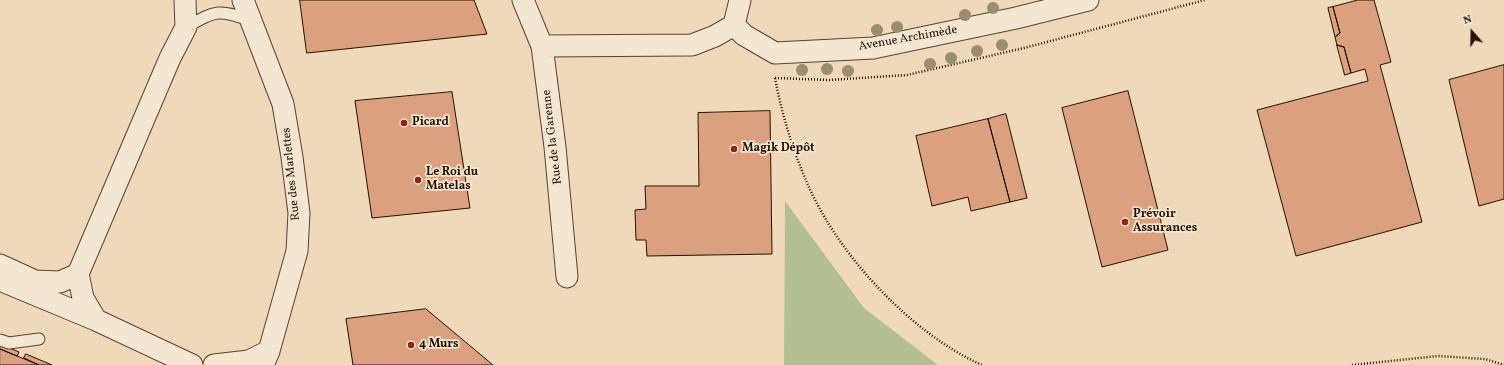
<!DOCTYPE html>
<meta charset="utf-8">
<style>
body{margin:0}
#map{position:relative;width:1504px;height:365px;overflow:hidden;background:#efd9ba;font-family:Vollkorn,serif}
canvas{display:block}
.north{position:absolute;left:1452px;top:12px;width:40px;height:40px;-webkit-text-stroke:3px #f5e6d2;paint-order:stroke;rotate:340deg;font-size:11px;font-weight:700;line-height:16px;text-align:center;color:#251001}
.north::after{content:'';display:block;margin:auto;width:14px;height:18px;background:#251001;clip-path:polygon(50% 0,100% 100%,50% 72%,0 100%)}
</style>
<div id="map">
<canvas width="1504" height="365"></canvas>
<div class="north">N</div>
</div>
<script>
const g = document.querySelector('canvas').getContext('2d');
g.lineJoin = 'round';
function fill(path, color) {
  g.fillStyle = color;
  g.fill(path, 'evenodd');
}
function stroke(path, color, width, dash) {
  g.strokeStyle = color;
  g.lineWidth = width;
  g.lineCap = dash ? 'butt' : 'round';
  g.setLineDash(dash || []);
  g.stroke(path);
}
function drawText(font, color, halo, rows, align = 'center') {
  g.font = font + ' Vollkorn,serif';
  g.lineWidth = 3.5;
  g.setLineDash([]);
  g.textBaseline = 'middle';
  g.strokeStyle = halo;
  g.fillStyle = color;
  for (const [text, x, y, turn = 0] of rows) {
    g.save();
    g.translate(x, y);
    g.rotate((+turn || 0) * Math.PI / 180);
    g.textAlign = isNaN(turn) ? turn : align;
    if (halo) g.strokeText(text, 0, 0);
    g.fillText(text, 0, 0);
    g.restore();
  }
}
fill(new Path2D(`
 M785,201L864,308L938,365H784Z`), '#b4c094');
const building = new Path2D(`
 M300,0H474L487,34L307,53Z
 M1358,0H1374L1391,62L1380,65L1422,222L1296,256L1257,110L1368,81L1365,69L1351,73L1344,47L1337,45L1335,37L1340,33L1333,7Z
 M1333,7L1340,33L1335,37L1328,8Z
 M1337,45L1344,47L1351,73L1345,75Z
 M1504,65V199L1479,206L1449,80Z
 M1128,91L1168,250L1102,267L1062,108Z
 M452,92L470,208L372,218L355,101Z
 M770,111L772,254L647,256L646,240H636L635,210L646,209L645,186H699L698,113Z
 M1006,114L1027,198L1010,202L988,119Z
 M988,119L1010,202L971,211L968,197L932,206L916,136Z
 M426,309L493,365H353L346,319Z
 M0,344L19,352L17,356L0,349Z
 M0,349L17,356L39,365H0Z
 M26,354L52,365H39L24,358Z`);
fill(building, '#daa07f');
stroke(building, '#251001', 1);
const lane = new Path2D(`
 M186,27C215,11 219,8 251,21
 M0,340L9,343L39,339`);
const street = new Path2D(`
 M243,0L283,104L292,157L299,213L297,251L269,351L263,365
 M523,0L542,46L555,147L567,277
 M734,25L744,35L775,53L873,48L1016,18L1088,0
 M734,25L740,0
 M542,46L692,45L715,36L734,25
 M0,265L35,281L60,282L78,274
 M78,274L170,58L186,27L185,0
 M78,274L83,298L96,320
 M0,280L96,320L192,365
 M214,365L249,361L269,351`);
stroke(lane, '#58422f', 13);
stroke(street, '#58422f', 23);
stroke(new Path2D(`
 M775,78L829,80L907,75L1024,48L1205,0
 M775,78C782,115 793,151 808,185C839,256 912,334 982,365
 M1352,365L1438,356L1485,359L1504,365`), '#251001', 2.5, [1, 2]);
stroke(lane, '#f5e6d2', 11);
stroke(street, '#f5e6d2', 21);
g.fillStyle = '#9b8d70';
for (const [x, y] of [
 [993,8],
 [965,15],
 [897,27],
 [877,30],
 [1002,45],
 [977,51],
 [951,58],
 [930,64],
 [827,69],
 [802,70],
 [848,71]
]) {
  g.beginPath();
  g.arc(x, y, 6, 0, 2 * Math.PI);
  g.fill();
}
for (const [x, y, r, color] of [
 [404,123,4,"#8f2418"],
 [734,149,4,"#8f2418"],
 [418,180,4,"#8f2418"],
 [1125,222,4,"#8f2418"],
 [411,345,4,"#8f2418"]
]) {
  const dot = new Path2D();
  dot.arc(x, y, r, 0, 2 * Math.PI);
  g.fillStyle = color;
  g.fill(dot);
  stroke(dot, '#f5e6d2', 1.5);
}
drawText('12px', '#251001', '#f5e6d2', [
 ["Avenue Archimède",908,39,-10],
 ["Rue de la Garenne",553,137,-97],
 ["Rue des Marlettes",292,174,-96]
]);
drawText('bold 12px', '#251001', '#f5e6d2', [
 ["Picard",412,123],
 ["Magik Dépôt",742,149],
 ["Le Roi du",426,173],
 ["Matelas",426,187],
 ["Prévoir",1133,215],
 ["Assurances",1133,229],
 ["4 Murs",419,345]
], 'left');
</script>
